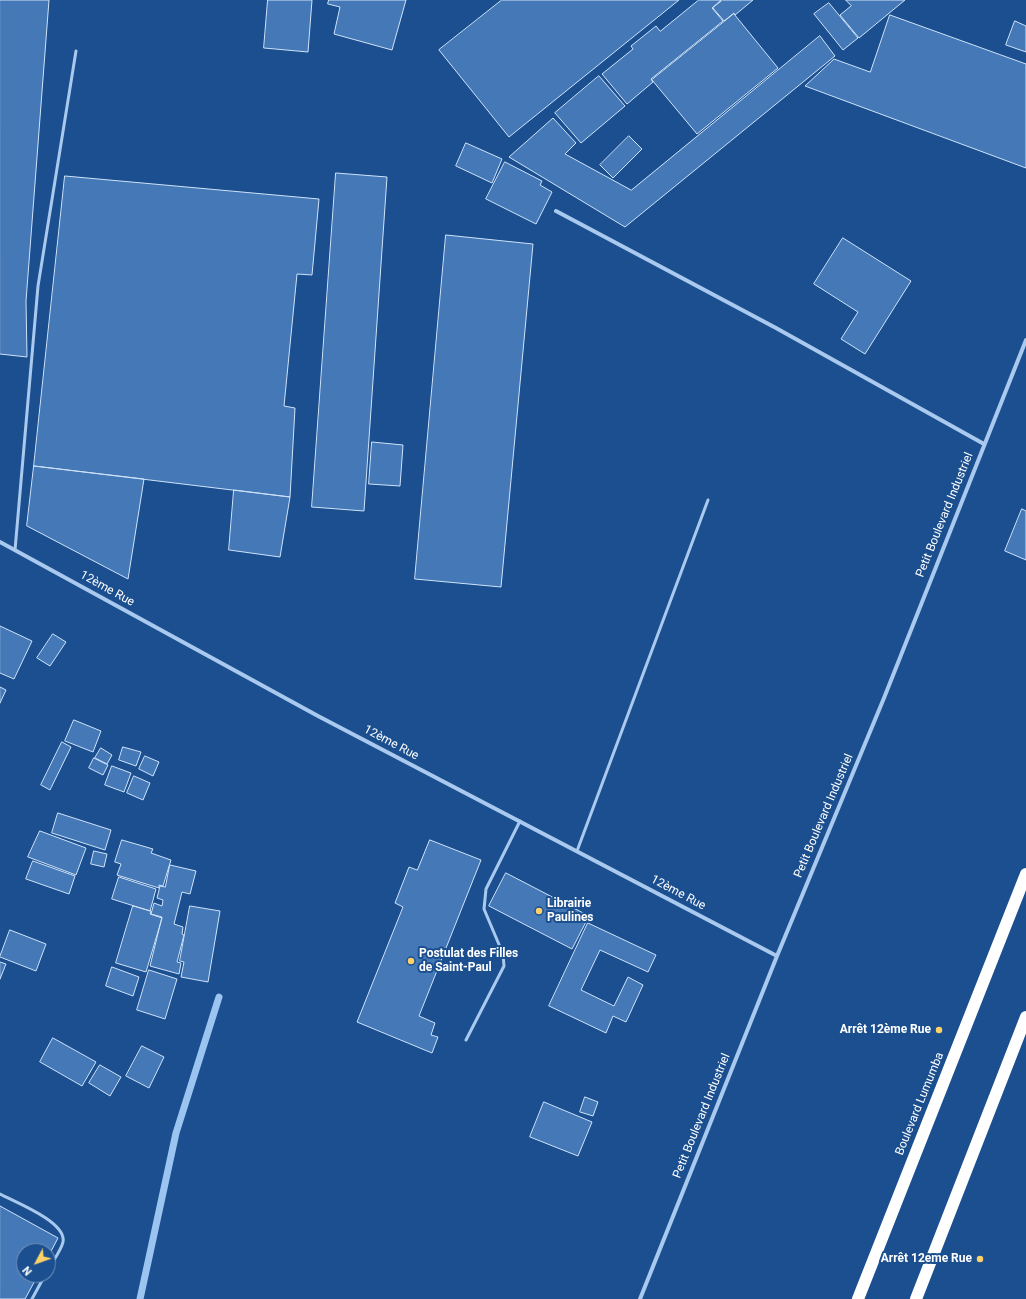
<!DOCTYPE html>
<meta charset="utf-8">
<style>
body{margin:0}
#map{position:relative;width:1026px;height:1299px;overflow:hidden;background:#1b4f8f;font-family:Roboto,sans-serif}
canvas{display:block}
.north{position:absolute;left:16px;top:1243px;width:40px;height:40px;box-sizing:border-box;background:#1b4f8f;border:1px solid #7695bc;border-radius:50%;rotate:229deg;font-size:11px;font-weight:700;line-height:16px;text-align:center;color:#fff}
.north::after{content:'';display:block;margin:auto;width:14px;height:18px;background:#ffd166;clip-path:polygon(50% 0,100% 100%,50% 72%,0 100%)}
</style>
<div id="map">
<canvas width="1026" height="1299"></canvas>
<div class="north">N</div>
</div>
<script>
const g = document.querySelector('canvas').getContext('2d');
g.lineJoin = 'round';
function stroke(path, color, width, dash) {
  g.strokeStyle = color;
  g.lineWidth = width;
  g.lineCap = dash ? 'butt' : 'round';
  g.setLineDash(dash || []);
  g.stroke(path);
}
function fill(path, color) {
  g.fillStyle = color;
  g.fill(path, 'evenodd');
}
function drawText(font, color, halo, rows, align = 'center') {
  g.font = font + ' Roboto,sans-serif';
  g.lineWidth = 4;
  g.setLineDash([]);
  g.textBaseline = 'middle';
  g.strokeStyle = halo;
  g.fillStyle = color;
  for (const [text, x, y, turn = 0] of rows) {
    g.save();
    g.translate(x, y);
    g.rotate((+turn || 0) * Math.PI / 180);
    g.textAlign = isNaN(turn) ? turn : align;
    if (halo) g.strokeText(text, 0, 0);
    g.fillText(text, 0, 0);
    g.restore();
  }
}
stroke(new Path2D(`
 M140,1299L176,1133L219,997`), '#9cc4f0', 7);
const building = new Path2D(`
 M0,0H49L26,301L27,357L0,354Z
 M268,0H312L308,52L264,48Z
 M329,0H406L392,50L334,34L340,7L328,4Z
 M502,0H679L509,137L439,50Z
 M699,0H721L712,8L723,21L651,79L653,82L627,104L602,74L633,49L631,46L656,26L660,31Z
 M723,0H753L735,15L734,13L724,21L713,8Z
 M846,0H905L859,38L840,15L851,6Z
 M829,3L858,38L843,50L814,14Z
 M734,14L778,68L697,134L652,80Z
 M890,15L1026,64V168L805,86L834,59L870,72Z
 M1015,21L1026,26V52L1006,45Z
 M820,36L835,56L625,227L509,157L553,118L576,143L565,154L631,190Z
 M599,76L625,106L581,143L555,113Z
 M629,136L642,149L613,178L600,165Z
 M466,143L502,159L492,183L456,166Z
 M505,162L542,181L540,185L552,192L536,224L486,199Z
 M336,173L387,177L364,511L312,507Z
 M65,176L319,199L312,275L297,274L284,406L295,408L290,497L34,466Z
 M446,235L533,244L501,587L415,579Z
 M843,238L911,281L865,354L841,339L858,312L814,284Z
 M372,442L403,445L400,486L369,484Z
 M34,466L144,479L128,579L27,526Z
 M234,490L290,497L280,557L229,550Z
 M1022,509L1026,511V560L1005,551Z
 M0,626L32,641L14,679L0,673Z
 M53,634L66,642L50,666L37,658Z
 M0,687L6,690L0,703Z
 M74,720L101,731L93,752L65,741Z
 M62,742L71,747L50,790L41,785Z
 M123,747L141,752L136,766L119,760Z
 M101,748L112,755L107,764L95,758Z
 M145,756L159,762L153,776L139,769Z
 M94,758L108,765L103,775L89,768Z
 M112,766L131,773L124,792L105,785Z
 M134,776L150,783L143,800L127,793Z
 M58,813L111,830L105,850L52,833Z
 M40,831L86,848L76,875L28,857Z
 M122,840L153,849L151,853L171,860L163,886L159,885V888L117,875L121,864L115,862Z
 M430,840L481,860L419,1016L435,1023L431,1035L438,1037L432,1053L357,1022L403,907L395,903L409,867L417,870Z
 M94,851L107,854L104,867L91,864Z
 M33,861L75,876L69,894L26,879Z
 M170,865L196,871L190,894L182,892L174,924L183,927L182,934L184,935L177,962L181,963L179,974L150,966L162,917L151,914L154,903L162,906L163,900L157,898L160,886L165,887Z
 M506,873L589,916L572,949L489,906Z
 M119,877L156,889L150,911L112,899Z
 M133,906L151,911L150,914L162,918L146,972L116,963Z
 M190,906L220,911L208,982L181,977L184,962L180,961Z
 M588,923L656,955L648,972L600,950L581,990L614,1006L628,977L643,985L626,1022L613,1016L606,1033L549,1006Z
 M10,930L46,944L36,971L0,957Z
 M0,962L6,964L0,979Z
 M112,967L139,977L133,996L106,986Z
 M149,970L177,979L165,1019L137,1010Z
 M53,1038L96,1062L82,1086L40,1062Z
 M142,1046L164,1057L149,1088L126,1076Z
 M100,1065L121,1077L110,1096L89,1083Z
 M585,1097L598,1102L593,1116L580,1112Z
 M544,1102L592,1122L578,1156L530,1137Z
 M0,1206L58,1238L48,1257V1251H24V1275H38L25,1299H0Z`);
fill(building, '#4478b7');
stroke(building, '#cfe3fa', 1);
stroke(new Path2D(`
 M15,550L38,286L76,51
 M577,851L708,500
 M466,1040L504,966L503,954L484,909L486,889L520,821
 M0,1194C15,1202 67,1222 63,1242C61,1251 52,1262 48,1270
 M32,1299L45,1275`), '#a9c9ee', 3);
stroke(new Path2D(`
 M556,211L776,328L984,444
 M0,542L318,716L777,956
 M640,1299L777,956L884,698L1026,340`), '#a9c9ee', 4);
stroke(new Path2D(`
 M858,1299L1026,874
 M916,1299L1026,1017`), '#fff', 12);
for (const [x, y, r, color] of [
 [539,911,4,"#ffd166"],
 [411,961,4,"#ffd166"],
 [939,1030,4,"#ffd166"],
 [980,1259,4,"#ffd166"]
]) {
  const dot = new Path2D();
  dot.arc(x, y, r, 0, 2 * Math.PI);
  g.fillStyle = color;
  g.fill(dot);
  stroke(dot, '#1b4f8f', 1.5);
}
drawText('12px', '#fff', '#1b4f8f', [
 ["Petit Boulevard Industriel",945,515,-68],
 ["12ème Rue",107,589,29],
 ["12ème Rue",391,743,28],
 ["Petit Boulevard Industriel",824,816,-67],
 ["12ème Rue",678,893,28],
 ["Boulevard Lumumba",920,1104,-68],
 ["Petit Boulevard Industriel",702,1116,-68]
]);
drawText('bold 12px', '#fff', '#1b4f8f', [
 ["Librairie",547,904],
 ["Paulines",547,918],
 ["Postulat des Filles",419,954],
 ["de Saint-Paul",419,968],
 ["Arrêt 12ème Rue",931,1030,"right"],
 ["Arrêt 12eme Rue",972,1259,"right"]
], 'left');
</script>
